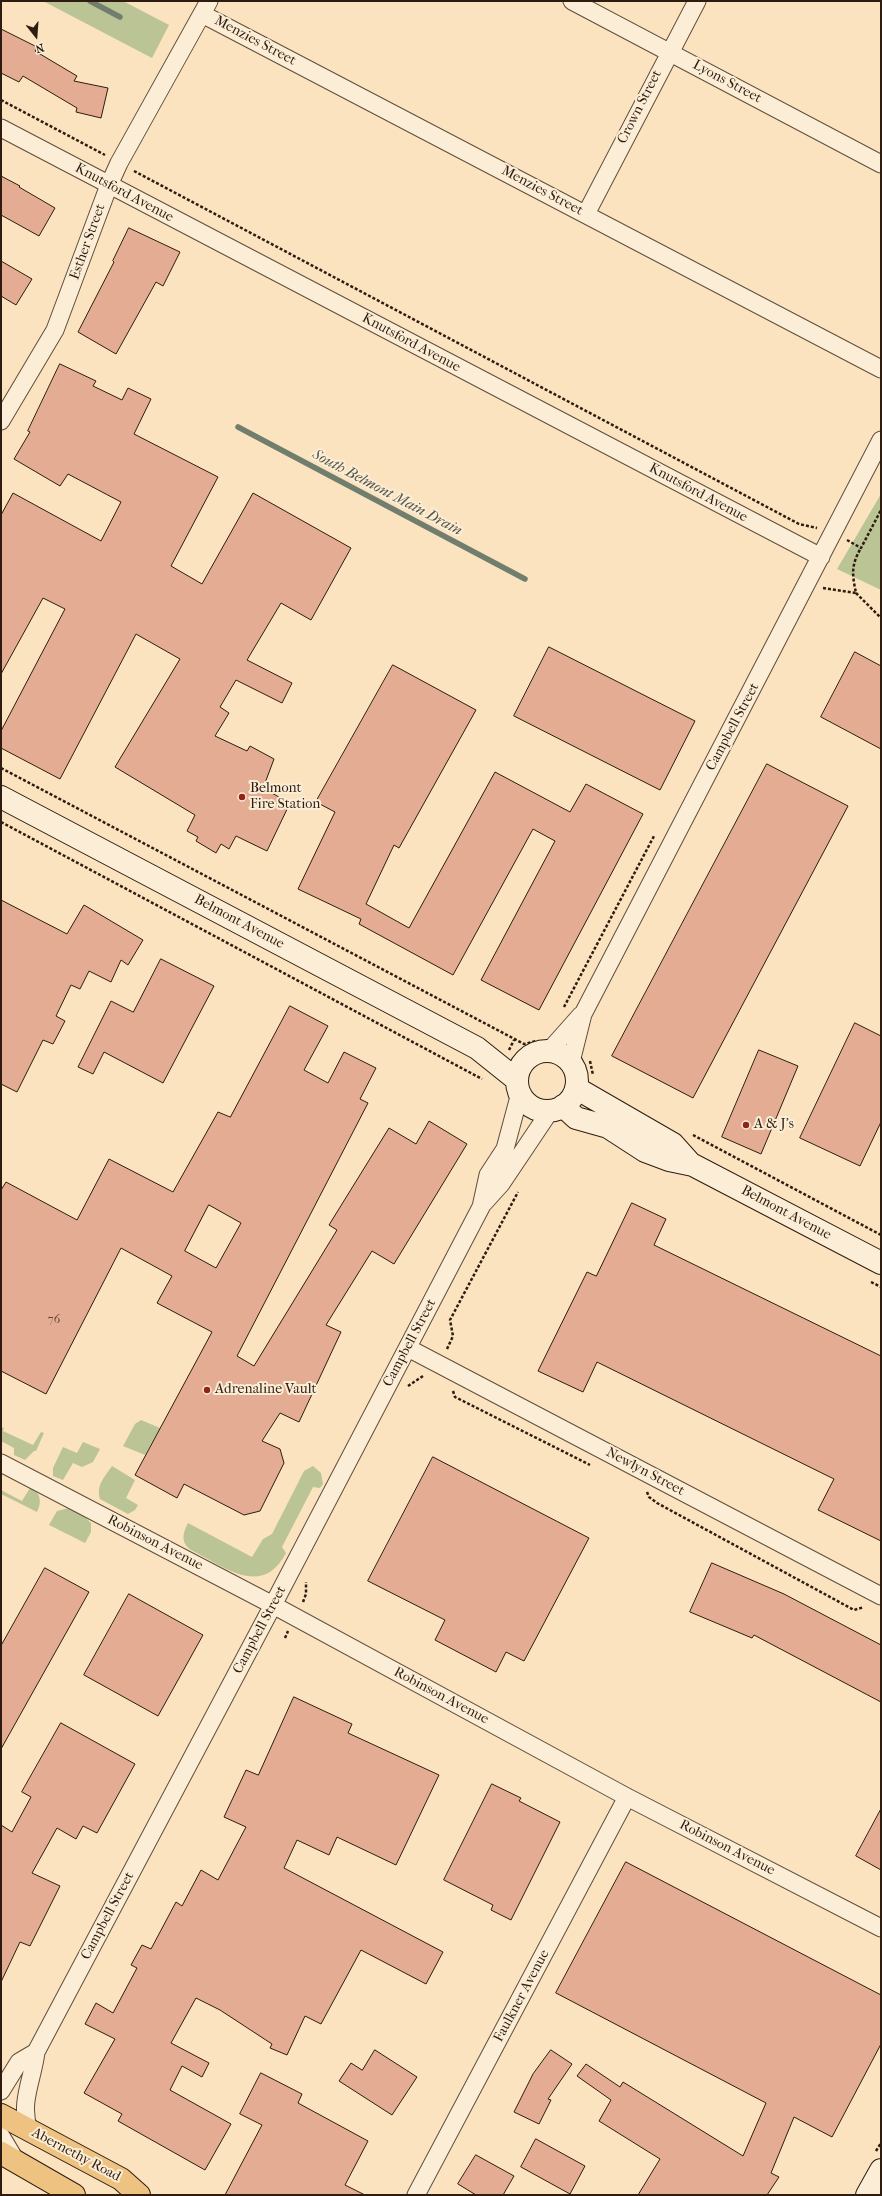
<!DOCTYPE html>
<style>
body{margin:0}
#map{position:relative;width:882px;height:2196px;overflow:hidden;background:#fbe3c0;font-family:"IM FELL French Canon",serif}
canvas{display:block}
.frame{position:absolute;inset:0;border:2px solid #2d1c0f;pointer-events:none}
.north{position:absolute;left:16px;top:16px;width:40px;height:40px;-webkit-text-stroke:3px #fcedd6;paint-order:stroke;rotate:163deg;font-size:11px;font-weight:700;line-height:16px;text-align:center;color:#2d1c0f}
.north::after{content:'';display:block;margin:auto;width:14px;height:18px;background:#2d1c0f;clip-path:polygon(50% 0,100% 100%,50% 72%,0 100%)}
</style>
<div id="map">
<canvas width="882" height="2196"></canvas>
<div class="frame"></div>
<div class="north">N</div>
</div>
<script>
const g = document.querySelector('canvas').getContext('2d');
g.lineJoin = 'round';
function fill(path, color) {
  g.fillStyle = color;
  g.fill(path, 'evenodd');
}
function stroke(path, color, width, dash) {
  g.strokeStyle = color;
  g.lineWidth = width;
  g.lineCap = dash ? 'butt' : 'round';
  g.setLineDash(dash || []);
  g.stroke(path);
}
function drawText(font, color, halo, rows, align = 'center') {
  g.font = font + ' "IM FELL French Canon",serif';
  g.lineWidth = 4;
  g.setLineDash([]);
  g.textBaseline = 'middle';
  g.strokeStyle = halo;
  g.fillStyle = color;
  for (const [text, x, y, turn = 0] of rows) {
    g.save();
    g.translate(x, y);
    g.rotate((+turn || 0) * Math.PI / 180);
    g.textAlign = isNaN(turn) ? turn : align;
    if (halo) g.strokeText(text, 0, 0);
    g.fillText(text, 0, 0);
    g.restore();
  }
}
fill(new Path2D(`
 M43,1H123L169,25L152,58Z
 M881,494V590L837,569Z
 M141,1420L160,1428L145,1455L123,1446L135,1424Z
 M1,1427L4,1428L3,1431L33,1445L41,1432L44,1433L36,1451H34L25,1460L14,1455V1448L1,1441Z
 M83,1442L100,1449L93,1462L82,1467L73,1463L63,1480L53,1476V1468L63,1447L77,1453Z
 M112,1466L135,1480L126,1498L138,1505L135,1510L128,1514L100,1499C96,1485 104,1478 112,1466Z
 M313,1466L321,1473L323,1484L320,1488L313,1487L282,1547L286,1553C262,1599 223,1566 191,1550C180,1542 183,1533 188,1523L252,1557L263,1539L272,1534L304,1471Z
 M30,1488C41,1492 42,1502 37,1512L1,1494V1490L22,1501Z
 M69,1508L85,1517L91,1523V1532L85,1543L49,1525L57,1511Z`), '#bbc495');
stroke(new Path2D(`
 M90,1L120,17
 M238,427L525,579`), '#717e6e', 5.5);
const building = new Path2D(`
 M1,29L37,47L35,51L77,76L74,81L108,88L101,118L76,112L77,108L23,76L19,82L1,73Z
 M1,176L20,186L19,187L55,208L39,236L1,215Z
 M129,228L180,252L163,286L156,282L116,354L78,332L114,262L113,261Z
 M1,261L32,279L16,305L1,296Z
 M60,364L96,381L93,386L122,400L128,388L151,399L134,434L218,477L171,566L202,584L253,493L351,548L311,620L281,603L247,660L292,683L282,703L236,680L220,707L229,713L215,736L247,751L250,746L274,759L265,783L270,785L268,791L290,803L267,851L236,836L229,849L221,844L216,853L196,841L198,837L187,831L195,815L115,767L180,659L136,634L60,779L1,748V731L65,609L43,598L1,674V515L13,493L101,541L121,502L68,474L60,486L14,459L30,432L28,431Z
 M549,647L695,721L660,790L514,716Z
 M855,652L881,666V749L821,717Z
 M393,665L476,710L399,848L394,845L366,904L409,928L495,772L570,812L586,784L643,814L539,1010L481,980L555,841L533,829L453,975L359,924L361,919L298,889L335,812L316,802Z
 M767,764L848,806L693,1098L612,1056Z
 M1,900L67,934L84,905L143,940L128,965L121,960L111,982L89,971L80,989L71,985L56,1016L65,1021L53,1044L43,1040L17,1092L1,1084Z
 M161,959L214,986L163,1083L104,1052L93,1074L78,1067L111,1001L133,1012Z
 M290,1006L328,1026L304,1070L328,1083L344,1052L376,1068L360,1099L368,1103L237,1356L254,1366L337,1230L329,1225L389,1128L416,1144L429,1121L467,1144L394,1264L372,1251L326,1325L341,1332L299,1422L280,1413L262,1441L280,1449L284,1463L260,1511L244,1515L184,1484L177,1498L135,1475L212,1332L157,1303L172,1276L121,1248L46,1394L1,1371V1190L6,1182L77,1220L109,1159L173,1192L218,1112L230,1117ZM209,1205L241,1223L216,1268L185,1251Z
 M855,1023L881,1036V1122L860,1166L800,1138Z
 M759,1050L798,1066L761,1154L722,1137Z
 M632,1203L666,1219L654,1245L881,1356V1541L818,1510L834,1479L597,1362L583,1392L538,1371L587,1272L596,1276Z
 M433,1457L589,1538L524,1661L506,1652L496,1672L435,1640L445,1620L368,1581Z
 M712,1563L784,1594L881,1645V1702L754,1635L752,1638L690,1612Z
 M45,1568L89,1592L1,1749V1646Z
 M129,1594L203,1635L158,1716L84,1675Z
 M294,1697L352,1724L348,1733L439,1775L396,1865L337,1837L329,1855L297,1840L284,1868L443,1952L426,1984L361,1950L321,2024L305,2016L287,2055L270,2048L272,2044L220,2010L196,1998L171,2043L209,2063L202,2077L182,2066L170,2090L231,2124L205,2170L118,2121L122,2114L84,2093L115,2039L85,2024L96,2003L113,2013L137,1968L131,1965L142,1945L151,1949L176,1902L182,1906L201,1870L218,1880L246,1827L224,1817L246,1770L258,1775Z
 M61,1723L135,1764L97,1833L83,1826L76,1839L57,1828L32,1873L60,1886L30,1946L20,1942L1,1982V1825L12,1832L31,1797L22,1792Z
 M492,1784L521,1798L519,1801L560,1822L511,1920L491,1910L493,1905L444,1880Z
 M881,1809V1870L856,1856Z
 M626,1862L881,1995V2044L832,2137L794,2117L771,2173L779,2177L767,2195H638L660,2159L599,2121L611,2100L577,2076L586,2064L620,2087L623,2082L743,2156L766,2103L556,1993Z
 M375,2050L417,2077L392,2115L339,2081L351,2063L362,2070Z
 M551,2050L572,2064L548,2099L551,2100L539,2124L514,2112L533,2074Z
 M261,2073L302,2094L298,2103L368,2141L345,2185L365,2195H225L262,2125L240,2114Z
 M536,2139L585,2166L570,2194L521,2167Z
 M476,2155L514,2176L503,2195H476L458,2184Z`);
fill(building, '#e4ad93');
stroke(building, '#2d1c0f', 1);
const street = new Path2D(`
 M572,1L881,164
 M202,14L881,369
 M1,128L821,557
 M586,214L697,1
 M1,421L55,330L109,185L119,163L209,1
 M549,1051L581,1015
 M571,1062L583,1014L881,440
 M482,1205L501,1184L550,1111
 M408,1348L881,1596
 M1,1463L273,1605L627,1797L881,1928
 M1,2091L19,2062L36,2052
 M29,2130C19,2103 33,2079 36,2052L273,1605L481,1207L488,1175L505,1149L520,1093
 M1,2136L16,2161
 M416,2195L627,1797`);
const secondary = new Path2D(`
 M1,797L477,1048L517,1080
 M517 1081a30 30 0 1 1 60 0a30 30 0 1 1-60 0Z
 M576,1088L673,1144L690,1163
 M563,1106L576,1118L608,1127L645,1151L669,1160L693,1165L881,1263
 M867,2195L881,2170`);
const primary = new Path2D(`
 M1,2115L121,2179L139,2195
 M1,2153L74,2195`);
stroke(street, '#604e3b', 19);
stroke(secondary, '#2d1c0f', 24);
stroke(primary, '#2d1c0f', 24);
stroke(new Path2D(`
 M1,100L105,155
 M134,171L799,524L817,528
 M847,540L861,548L881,510
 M823,588L856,593C852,574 851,565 861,548
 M856,593L881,618
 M1,768L524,1044L536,1041
 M1,822L482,1079
 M564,1007L654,836
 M509,1050L514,1040
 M590,1061L593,1075
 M693,1135L881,1235
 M871,1282L881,1287
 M447,1349L453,1336L450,1320L518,1192
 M408,1386L423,1376
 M453,1391L455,1397L590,1465
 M647,1492L649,1497L657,1503L854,1610L864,1607
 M303,1602L306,1594V1582
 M285,1638L288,1631
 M876,2151L881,2143`), '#2d1c0f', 2.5, [3, 2]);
stroke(street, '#fcedd6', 17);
stroke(secondary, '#fcedd6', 22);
stroke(primary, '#eec280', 22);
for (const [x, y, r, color] of [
 [242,797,4,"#8f2418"],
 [746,1125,4,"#8f2418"],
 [207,1390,4,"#8f2418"]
]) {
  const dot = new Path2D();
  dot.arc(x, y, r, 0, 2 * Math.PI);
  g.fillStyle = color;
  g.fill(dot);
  stroke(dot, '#fcedd6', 1.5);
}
drawText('12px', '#5b4030', null, [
 ["76",54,1320]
]);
drawText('14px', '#2d1c0f', '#fcedd6', [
 ["Menzies Street",255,41,28],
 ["Lyons Street",727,82,28],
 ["Crown Street",640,107,-63],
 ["Menzies Street",542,191,28],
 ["Knutsford Avenue",124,193,28],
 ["Esther Street",88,242,-70],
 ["Knutsford Avenue",411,343,28],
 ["Knutsford Avenue",698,493,28],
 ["Campbell Street",733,727,-62],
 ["Belmont Avenue",239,922,28],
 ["Belmont Avenue",786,1213,28],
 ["Campbell Street",410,1343,-62],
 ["Newlyn Street",645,1472,28],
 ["Robinson Avenue",155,1543,27],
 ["Campbell Street",260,1630,-62],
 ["Robinson Avenue",441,1696,28],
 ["Robinson Avenue",727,1848,27],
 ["Campbell Street",108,1916,-62],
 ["Faulkner Avenue",522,1996,-62],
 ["Abernethy Road",76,2155,28]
]);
drawText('14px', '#2d1c0f', '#fcedd6', [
 ["Belmont",250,789],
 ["Fire Station",250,805],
 ["A & J's",754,1125],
 ["Adrenaline Vault",215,1390]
], 'left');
drawText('italic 15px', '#555546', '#fcedd6', [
 ["South Belmont Main Drain",387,493,28]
]);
</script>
